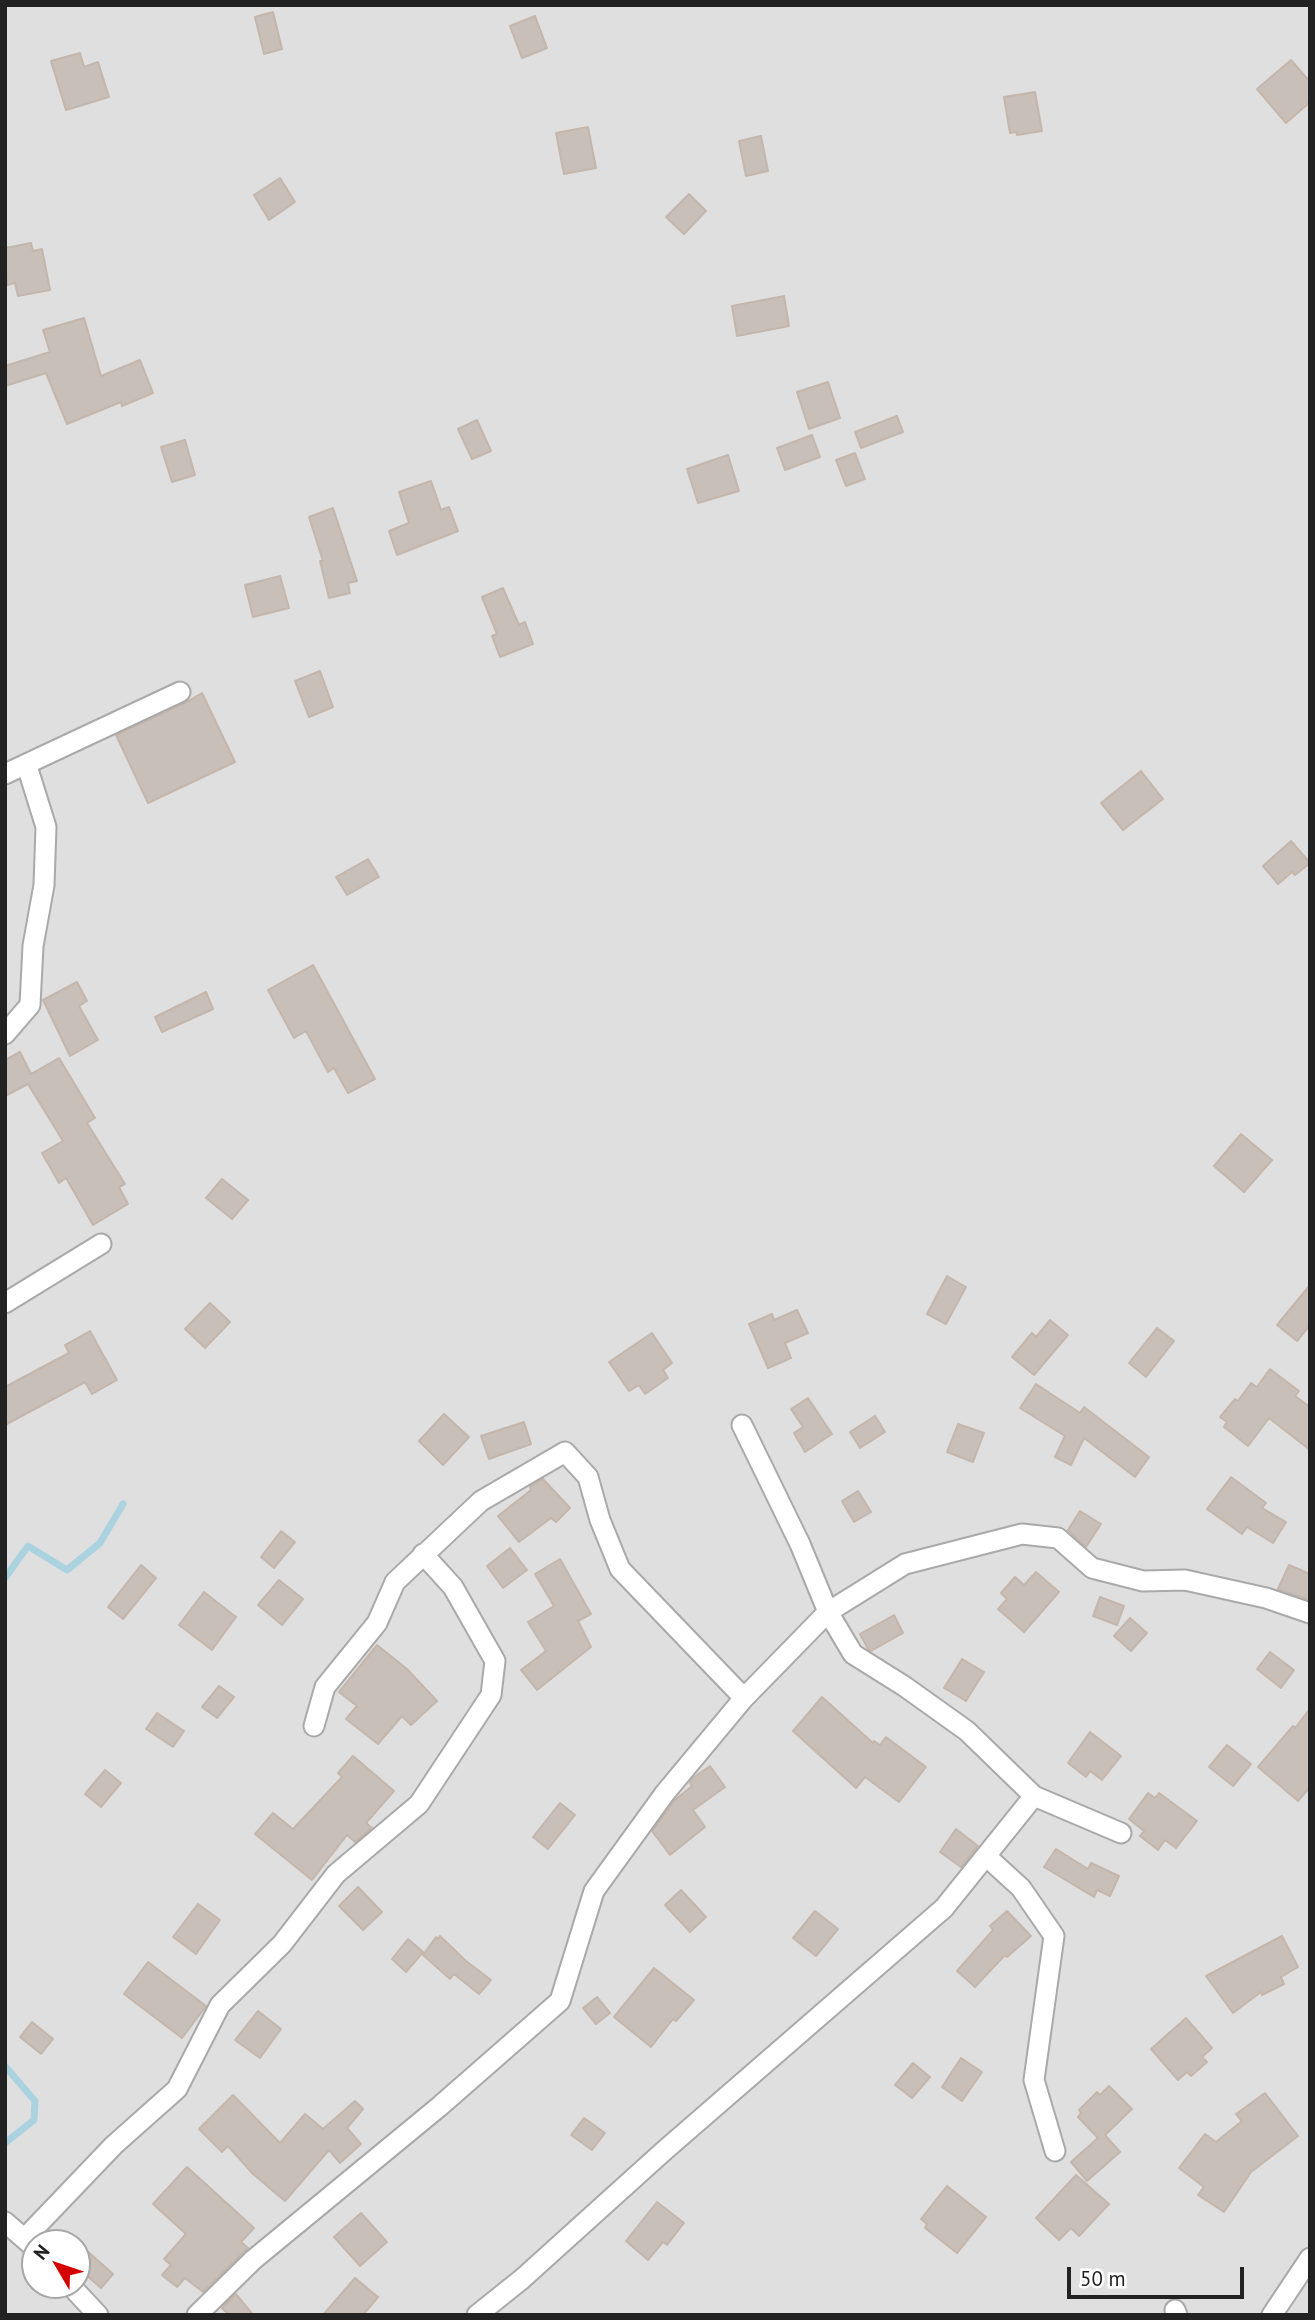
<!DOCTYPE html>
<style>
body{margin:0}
#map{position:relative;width:1315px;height:2320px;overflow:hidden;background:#f2efe9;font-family:"PT Sans",sans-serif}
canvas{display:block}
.frame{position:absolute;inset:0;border:7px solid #222;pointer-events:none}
.north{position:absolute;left:21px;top:2229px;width:70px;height:70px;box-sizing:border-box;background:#fff;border:2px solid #a7a7a7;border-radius:50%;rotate:309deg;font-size:19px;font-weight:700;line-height:28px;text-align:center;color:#222}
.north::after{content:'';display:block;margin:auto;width:24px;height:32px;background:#d40000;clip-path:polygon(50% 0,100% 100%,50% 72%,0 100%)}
.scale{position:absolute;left:1067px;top:2267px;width:177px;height:32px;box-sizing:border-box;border:4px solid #222;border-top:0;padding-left:9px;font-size:21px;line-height:24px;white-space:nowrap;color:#222;-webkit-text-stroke:5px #fff;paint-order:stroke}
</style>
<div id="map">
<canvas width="1315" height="2320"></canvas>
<div class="frame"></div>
<div class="north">N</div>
<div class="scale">50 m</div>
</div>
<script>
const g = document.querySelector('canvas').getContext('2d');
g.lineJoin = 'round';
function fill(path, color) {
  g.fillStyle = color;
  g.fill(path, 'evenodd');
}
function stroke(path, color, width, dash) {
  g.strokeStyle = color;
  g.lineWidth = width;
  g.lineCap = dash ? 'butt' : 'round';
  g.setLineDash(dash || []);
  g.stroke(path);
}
fill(new Path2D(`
 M5,5H1310V2315H5ZM35,2243H77V2285H35Z`), '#e0dfdf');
stroke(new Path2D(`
 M5,1578L28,1546L67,1570L100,1543L123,1504
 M5,2066L35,2101L34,2120L5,2143`), '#aad3df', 7);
const building = new Path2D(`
 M273,12L282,49L264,54L255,17Z
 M535,16L547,48L522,58L510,26Z
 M80,53L84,67L98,62L109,97L66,110L51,61Z
 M1291,60L1310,82V102L1286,123L1257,89Z
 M1035,92L1042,131L1017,135L1016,132L1010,133L1004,97Z
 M588,127L596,168L564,174L556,133Z
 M761,136L768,171L746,176L739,141Z
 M280,178L295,202L269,220L254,195Z
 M689,194L706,211L684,234L666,217Z
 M31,243L33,251L42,249L50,290L18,296L15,283L7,285L5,248Z
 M784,296L789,326L737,336L732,306Z
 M84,318L101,376L140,360L153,393L122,406L121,402L67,424L46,373L5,386V366L50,352L43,330Z
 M828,382L840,418L809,429L797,392Z
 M897,416L903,432L861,448L855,432Z
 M477,420L491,451L472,459L458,429Z
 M812,435L820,457L785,470L777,448Z
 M185,440L195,475L172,482L161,447Z
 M855,453L865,479L846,486L836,460Z
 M728,455L739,491L698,503L687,469Z
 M431,481L441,510L449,507L458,531L397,555L389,531L409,523L399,492Z
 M333,508L357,581L348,583L350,593L329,598L320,561H323L309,517Z
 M280,576L289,608L253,617L245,585Z
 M503,588L519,625L525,622L533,644L500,657L492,636L497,634L482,597Z
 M320,671L333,707L309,717L295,681Z
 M202,693L235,762L148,803L116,735L185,703Z
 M1141,771L1163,799L1123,830L1101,803Z
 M1291,841L1310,863L1295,875L1292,872L1278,884L1263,866Z
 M368,859L379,877L347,895L336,877Z
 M313,965L375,1079L348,1093L334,1068L328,1072L306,1031L294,1038L268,990Z
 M77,982L87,1001L79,1006L98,1040L70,1056L43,1000Z
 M206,992L213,1009L162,1032L155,1017Z
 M20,1052L31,1074L59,1058L95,1118L87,1123L125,1184L119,1187L128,1204L93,1225L66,1178L59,1183L42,1153L63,1141L28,1084L5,1096V1060Z
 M1241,1134L1272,1160L1244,1192L1214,1166Z
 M222,1179L248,1200L232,1219L206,1198Z
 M947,1276L966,1287L946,1324L927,1314Z
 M1310,1285V1325L1297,1341L1277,1325Z
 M210,1303L230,1322L205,1348L185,1329Z
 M797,1310L808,1333L785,1343L791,1358L768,1368L749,1324L772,1314L774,1320Z
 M1050,1320L1068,1335L1034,1375L1012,1357L1032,1333L1036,1337Z
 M1157,1328L1174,1341L1146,1377L1129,1363Z
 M90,1331L117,1380L92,1394L85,1382L5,1425V1387L69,1353L65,1345Z
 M652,1333L672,1363L663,1370L668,1378L645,1394L639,1385L629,1391L609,1362Z
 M1270,1369L1299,1391L1295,1396L1310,1407V1450L1269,1418L1248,1446L1224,1427L1227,1422L1220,1417L1235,1399L1238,1401L1251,1383L1257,1387Z
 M1036,1384L1080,1413L1084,1407L1149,1457L1135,1477L1084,1438L1071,1465L1055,1457L1065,1436L1020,1408Z
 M808,1398L832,1434L805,1452L794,1433L803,1427L791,1409Z
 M444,1414L469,1437L443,1465L419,1441Z
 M875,1416L885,1432L860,1448L850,1432Z
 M524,1422L531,1444L489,1459L481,1436Z
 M958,1424L984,1433L973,1462L947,1452Z
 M1231,1477L1266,1503L1262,1508L1286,1522L1273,1543L1247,1527L1242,1534L1207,1509Z
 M543,1479L570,1508L556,1522L551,1518L519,1542L498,1516L531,1490L530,1487Z
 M858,1491L871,1512L854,1522L842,1501Z
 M1080,1511L1101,1524L1086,1547L1068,1530Z
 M281,1531L295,1542L274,1568L261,1557Z
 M510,1548L527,1570L503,1588L487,1566Z
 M560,1559L591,1614L578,1621L591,1647L537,1690L521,1670L546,1651L528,1622L554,1606L535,1574Z
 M141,1565L156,1578L123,1619L108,1607Z
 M1289,1565L1310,1574V1600L1278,1589Z
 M1036,1572L1059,1592L1024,1632L998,1609L1007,1599L1001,1593L1015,1577L1024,1585Z
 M279,1580L303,1599L282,1625L258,1605Z
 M204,1592L236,1617L212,1650L179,1625Z
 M1100,1597L1124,1606L1117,1625L1093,1616Z
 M894,1615L903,1633L871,1651L868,1649L860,1634Z
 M1130,1618L1147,1633L1131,1651L1114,1636Z
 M377,1645L407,1669L437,1701L411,1725L402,1716L378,1744L346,1719L357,1706L339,1692Z
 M1270,1652L1294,1670L1281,1688L1257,1669Z
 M962,1659L984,1672L966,1701L944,1688Z
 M219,1686L234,1697L217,1718L202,1707Z
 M822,1697L873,1743L874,1741L880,1745L886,1737L926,1767L899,1802L865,1777L856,1788L793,1731Z
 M1310,1709V1787L1298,1801L1258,1767L1293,1726L1295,1728Z
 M157,1713L184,1731L173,1747L146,1729Z
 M1090,1732L1121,1756L1102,1780L1090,1771L1086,1777L1068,1763Z
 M1227,1745L1251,1764L1233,1786L1209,1767Z
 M353,1756L394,1791L366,1823L372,1828L355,1842L347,1835L312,1880L255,1834L273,1813L293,1829L342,1777L338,1773Z
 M710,1766L725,1787L693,1810L705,1827L670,1855L652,1831L675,1800L692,1786L690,1783L693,1778Z
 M105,1770L121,1783L101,1807L85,1794Z
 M1148,1793L1155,1798L1159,1793L1197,1821L1176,1848L1165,1840L1158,1850L1140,1836L1144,1831L1129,1819Z
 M560,1803L575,1815L548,1849L533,1837Z
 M956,1829L978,1846L961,1867L940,1852Z
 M1056,1849L1088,1869L1091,1863L1119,1876L1110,1896L1097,1890L1094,1897L1044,1867Z
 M358,1887L382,1912L363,1930L339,1906Z
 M681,1890L706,1917L690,1932L665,1905Z
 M198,1904L220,1920L196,1954L173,1937Z
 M815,1911L838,1929L816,1956L793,1938Z
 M1007,1911L1031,1936L1007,1957L1005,1955L975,1987L957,1971L993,1930L990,1926Z
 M440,1936L466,1961L491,1980L479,1994L454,1974L450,1979L423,1955L436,1937L438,1939Z
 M1282,1936L1298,1967L1281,1977L1284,1984L1262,1995L1261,1992L1233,2013L1206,1976Z
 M408,1939L423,1952L406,1972L392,1959Z
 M148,1962L206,2006L182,2038L124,1994Z
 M654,1968L694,2000L676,2021L673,2019L651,2047L614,2017Z
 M597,1997L610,2013L596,2024L583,2008Z
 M258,2011L281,2029L260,2058L235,2040Z
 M1186,2018L1212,2048L1202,2057L1207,2062L1191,2076L1187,2072L1178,2080L1151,2049Z
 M32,2022L53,2039L41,2054L20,2037Z
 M961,2058L982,2072L962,2101L942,2087Z
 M913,2063L930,2077L912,2098L895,2085Z
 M1109,2086L1132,2109L1105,2135L1120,2152L1087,2181L1071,2162L1098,2138L1078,2117L1081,2113L1079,2110L1097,2092L1100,2095Z
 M1265,2093L1298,2136L1251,2172L1224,2212L1198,2195L1204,2187L1179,2168L1205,2134L1216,2142L1242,2121L1236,2114Z
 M233,2095L280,2143L305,2114L323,2129L355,2101L363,2109L347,2128L361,2144L340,2163L329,2150L285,2201L253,2174L228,2146L222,2152L199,2129Z
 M584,2118L605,2133L592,2150L571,2135Z
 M187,2167L254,2228L241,2242L248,2248L203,2292L185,2278L177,2287L162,2275L171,2265L164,2259L186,2234L153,2204Z
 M1076,2175L1109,2204L1079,2236L1071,2228L1059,2240L1036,2218Z
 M947,2186L986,2217L957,2253L925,2228L927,2224L921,2219Z
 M657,2202L684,2223L667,2245L663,2242L648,2260L626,2241Z
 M361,2213L387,2242L360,2266L334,2237Z
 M77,2242L113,2274L101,2288L77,2267Z
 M355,2278L378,2297L363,2315H323Z
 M236,2294L253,2315H229L222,2308Z`);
fill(building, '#c7bfb8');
stroke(building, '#c4b6ab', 2);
const minor = new Path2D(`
 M5,774L180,692
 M5,1034L30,1005L33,946L44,885L46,827L27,766
 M5,1303L101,1244
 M742,1425L800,1544L828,1612L853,1654L904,1686L967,1731L1034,1796L1121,1833
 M314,1726L325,1687L377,1623L395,1582L481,1501L565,1452L588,1477L600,1520L620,1569L744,1698
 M986,1856L1021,1888L1054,1936L1034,2080L1055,2151
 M5,2222L35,2248
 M26,2237L114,2145L177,2089L220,2005L282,1944L336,1874L419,1804L491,1695L495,1661L453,1587L423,1554
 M70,2285L98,2315
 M1175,2310L1177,2315
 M197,2315L253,2260L440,2106L560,2001L594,1891L665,1793L744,1698L828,1612L905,1564L1022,1534L1058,1538L1092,1568L1143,1581L1185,1580L1266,1598L1310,1613
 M477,2315L522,2279L665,2150L944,1908L1034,1796
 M1272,2315L1310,2258`);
stroke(minor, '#a9a9a9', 23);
stroke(minor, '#fff', 19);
</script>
